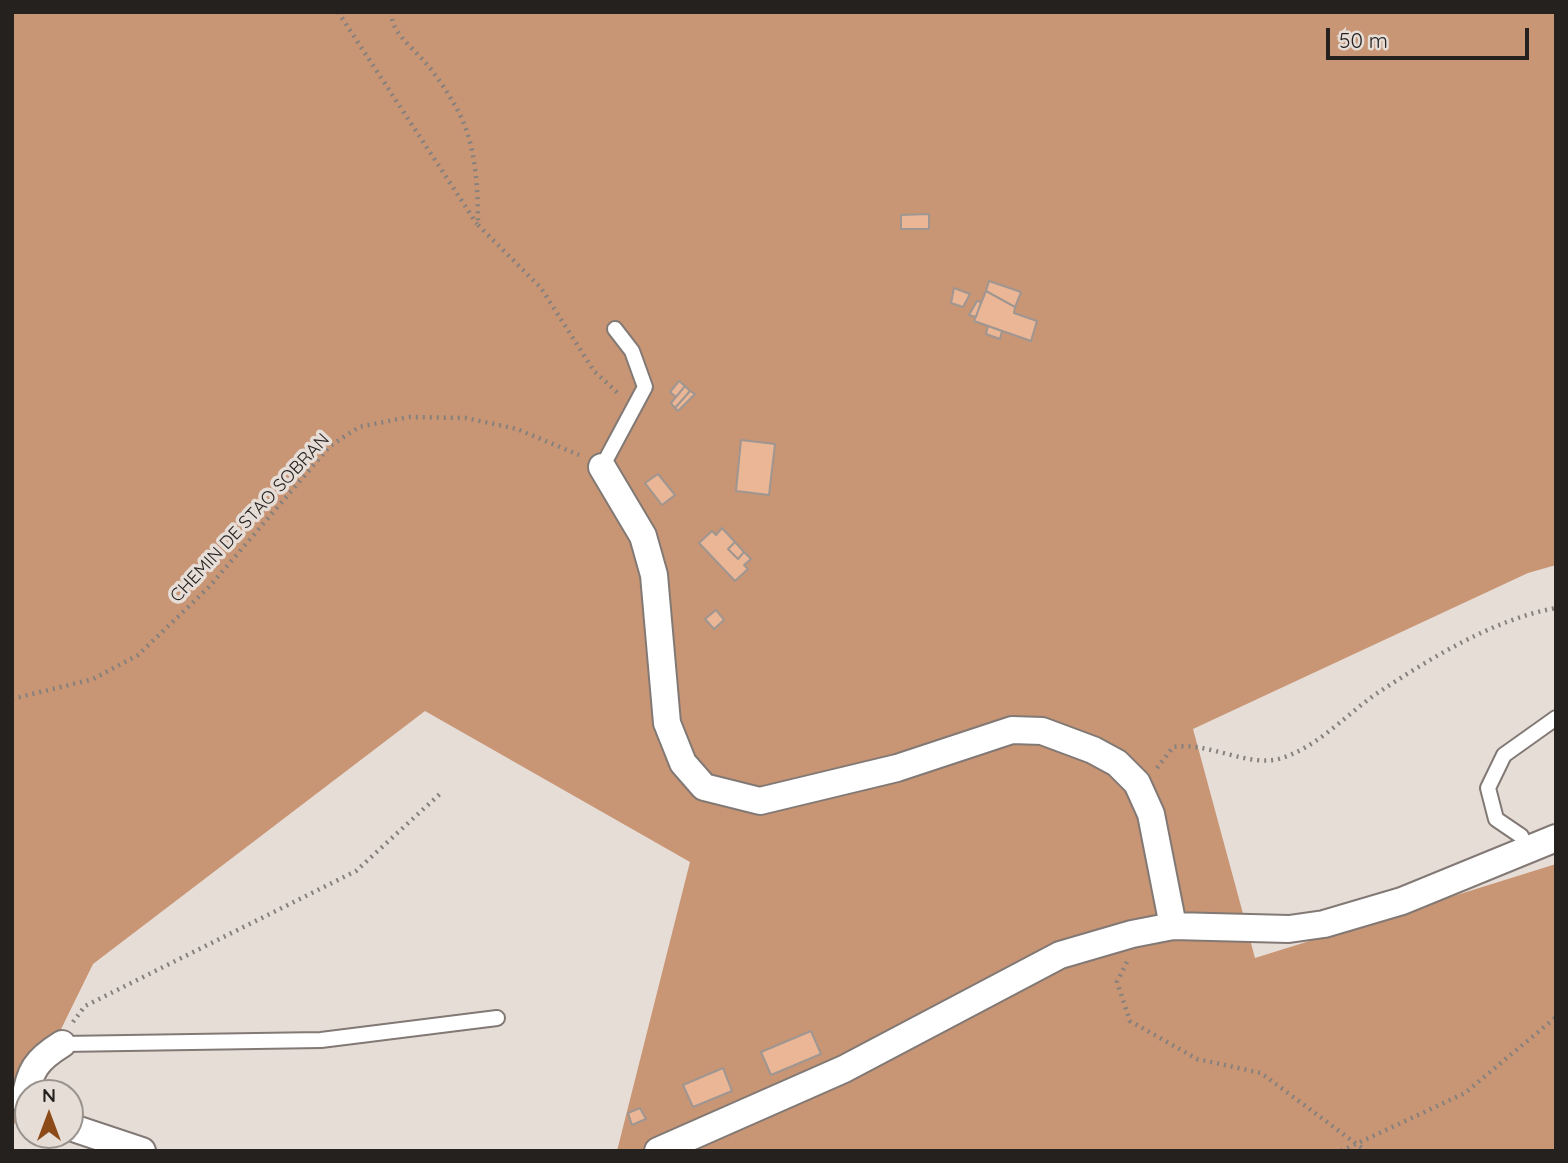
<!DOCTYPE html>
<style>
body{margin:0}
#map{position:relative;width:1568px;height:1163px;overflow:hidden;background:#e6ddd7;font-family:Quicksand,sans-serif}
canvas{display:block}
.frame{position:absolute;inset:0;border:14px solid #25211f;pointer-events:none}
.north{position:absolute;left:14px;top:1079px;width:70px;height:70px;box-sizing:border-box;background:#e6ddd7;border:2px solid #99928d;border-radius:50%;rotate:0deg;font-size:19px;font-weight:700;line-height:28px;text-align:center;color:#25211f}
.north::after{content:'';display:block;margin:auto;width:24px;height:32px;background:#8c4a19;clip-path:polygon(50% 0,100% 100%,50% 72%,0 100%)}
.scale{position:absolute;left:1326px;top:28px;width:203px;height:32px;box-sizing:border-box;border:4px solid #25211f;border-top:0;padding-left:9px;font-size:21px;line-height:24px;white-space:nowrap;color:#25211f;-webkit-text-stroke:5px #e6ddd7;paint-order:stroke}
</style>
<div id="map">
<canvas width="1568" height="1163"></canvas>
<div class="frame"></div>
<div class="north">N</div>
<div class="scale">50 m</div>
</div>
<script>
const g = document.querySelector('canvas').getContext('2d');
g.lineJoin = 'round';
function fill(path, color) {
  g.fillStyle = color;
  g.fill(path, 'evenodd');
}
function stroke(path, color, width, dash) {
  g.strokeStyle = color;
  g.lineWidth = width;
  g.lineCap = dash ? 'butt' : 'round';
  g.setLineDash(dash || []);
  g.stroke(path);
}
function drawText(font, color, halo, rows, align = 'center') {
  g.font = font + ' Quicksand,sans-serif';
  g.lineWidth = 7;
  g.setLineDash([]);
  g.textBaseline = 'middle';
  g.strokeStyle = halo;
  g.fillStyle = color;
  for (const [text, x, y, turn = 0] of rows) {
    g.save();
    g.translate(x, y);
    g.rotate((+turn || 0) * Math.PI / 180);
    g.textAlign = isNaN(turn) ? turn : align;
    if (halo) g.strokeText(text, 0, 0);
    g.fillText(text, 0, 0);
    g.restore();
  }
}
fill(new Path2D(`
 M12,12H1556V565L1528,573L1193,729L1255,958L1556,864V1151H617L690,862L425,711L93,964L12,1129Z`), '#c89575');
const building = new Path2D(`
 M929,214V229H901V215Z
 M989,281L1021,292L1015,307L986,291Z
 M954,288L970,294L963,307L951,303Z
 M986,291L1015,307L1014,313L1037,321L1031,341L974,321Z
 M977,301L981,302L976,317L969,315Z
 M988,326L1002,331L1000,339L986,334Z
 M679,381L685,386L676,397L670,392Z
 M685,386L690,391L675,408L671,403Z
 M690,391L695,394L678,411L675,408Z
 M741,440L775,444L769,495L736,491Z
 M658,474L675,495L662,505L645,483Z
 M722,528L735,542L728,549L738,559L744,552L751,559L744,565L748,569L735,581L699,543L712,531L716,535Z
 M735,542L744,552L738,559L728,549Z
 M716,610L724,620L714,629L705,619Z
 M811,1031L821,1054L771,1075L761,1052Z
 M723,1068L732,1091L693,1107L683,1085Z
 M640,1108L646,1119L632,1125L628,1113Z`);
fill(building, '#ebb695');
stroke(building, '#9f9691', 2);
const lane = new Path2D(`
 M602,467L645,387L632,351L615,329
 M1527,849L1521,836L1496,819L1488,788L1504,755L1556,718
 M62,1044L321,1040L497,1018`);
const street = new Path2D(`
 M602,467L643,536L654,575L667,723L683,763L704,787L760,801L897,768L1012,730L1042,731L1093,750L1117,763L1137,783L1151,814L1173,926
 M28,1105L25,1101C29,1071 36,1060 62,1044
 M70,1127L142,1151
 M658,1151L844,1069L1060,955L1132,934L1173,926L1289,929L1324,924L1402,901L1556,838`);
stroke(lane, '#827975', 18);
stroke(street, '#827975', 30);
stroke(new Path2D(`
 M338,12L477,224
 M391,12C392,33 410,45 423,60C436,74 448,93 457,109C476,143 478,187 478,225L541,288L594,371L620,395
 M12,699L93,679L138,655L209,587L330,446L359,427L409,417L466,418L517,429L579,455
 M1157,768L1173,747C1207,741 1251,769 1282,758C1321,745 1346,714 1379,692C1431,658 1494,619 1556,608
 M1127,962L1117,982L1130,1021L1197,1059L1261,1073L1366,1151
 M73,1022L85,1006L356,871L442,792
 M1341,1151L1465,1093L1556,1017`), '#87817d', 4.5, [2, 5]);
stroke(lane, '#fff', 14);
stroke(street, '#fff', 26);
drawText('18px', '#25211f', '#e6ddd7', [
 ["CHEMIN DE STAO SOBRAN",250,518,-47]
]);
</script>
